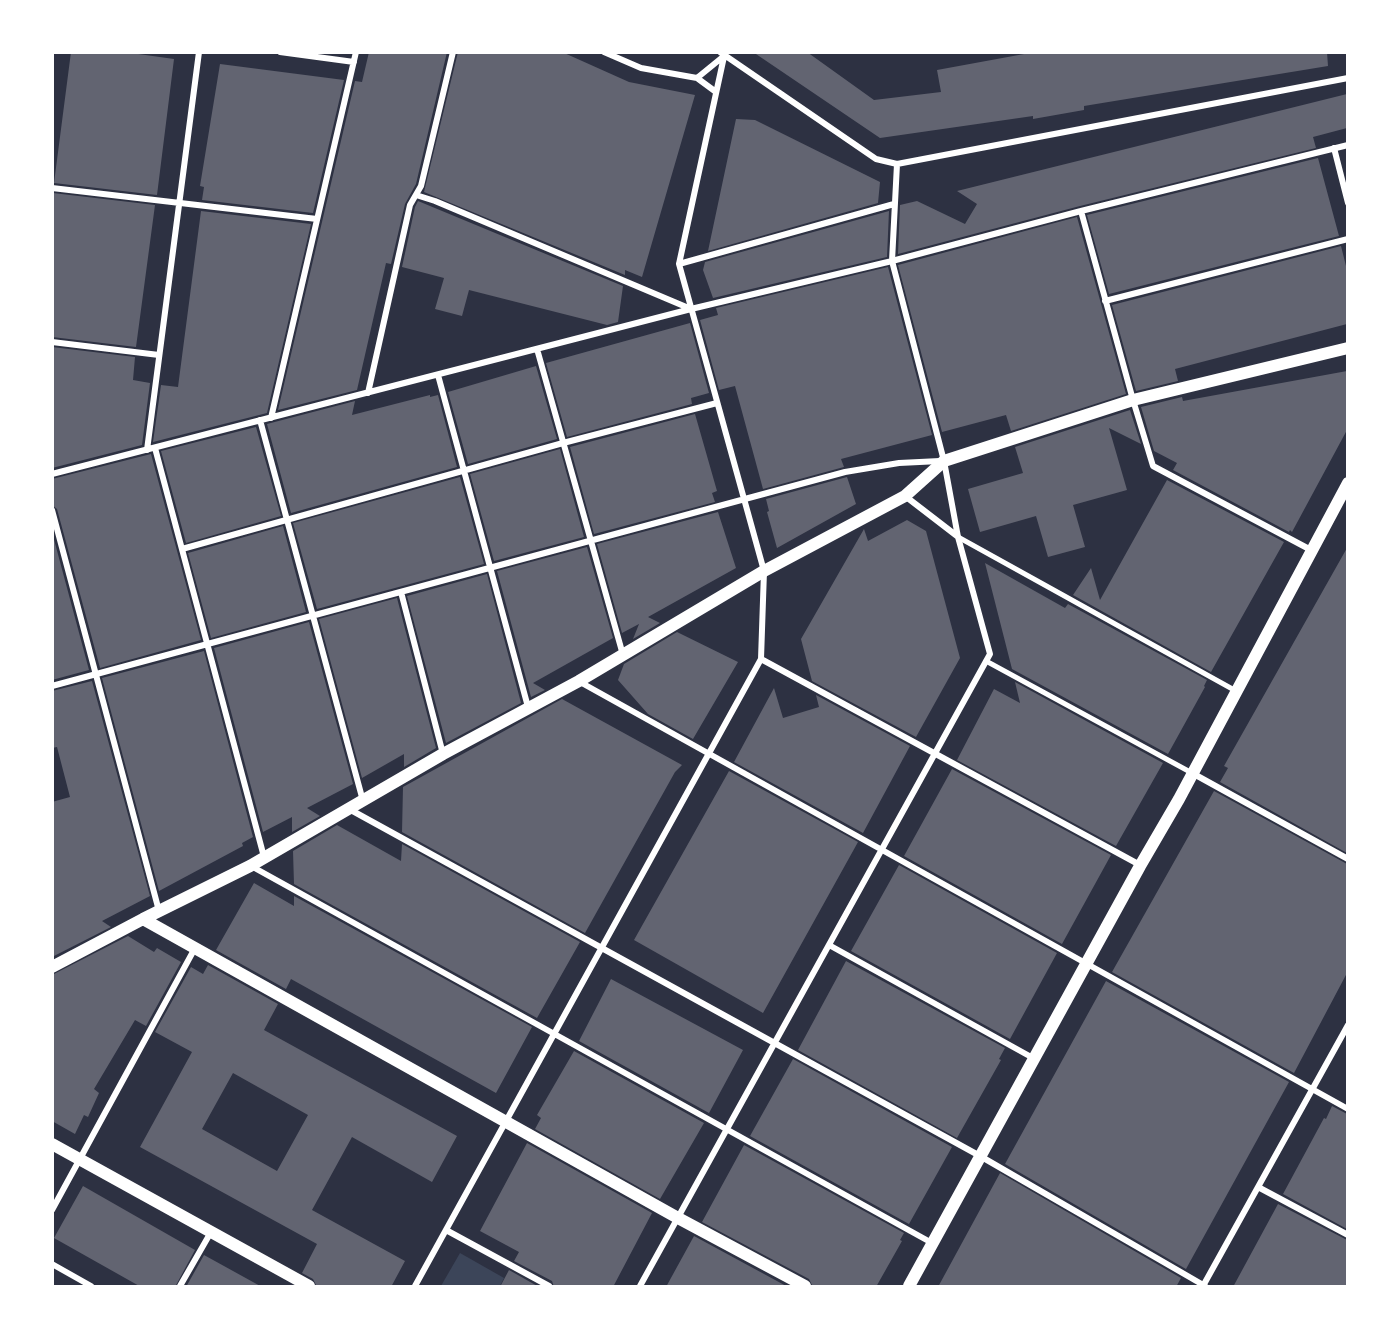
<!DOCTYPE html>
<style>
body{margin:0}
#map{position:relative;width:1400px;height:1339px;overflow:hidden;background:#2d3142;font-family:Signika,sans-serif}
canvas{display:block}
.frame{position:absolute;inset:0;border:54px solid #fff;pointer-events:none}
</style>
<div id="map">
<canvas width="1400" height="1339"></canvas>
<div class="frame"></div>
</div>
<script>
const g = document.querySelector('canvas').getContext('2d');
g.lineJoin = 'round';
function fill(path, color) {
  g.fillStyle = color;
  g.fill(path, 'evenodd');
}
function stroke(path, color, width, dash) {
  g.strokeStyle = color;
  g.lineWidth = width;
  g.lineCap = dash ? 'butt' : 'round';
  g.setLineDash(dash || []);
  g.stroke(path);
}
fill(new Path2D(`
 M460,1253L504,1278L500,1286H441Z`), '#3c4559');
fill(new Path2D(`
 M71,52H124L174,59L157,195L54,183Z
 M369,52H447L416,184L405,204L391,264L386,263L357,390L278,410L355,81L362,82Z
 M458,52H562L629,82L695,95L642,277L625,270V275L424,192Z
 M753,52H807L874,100L941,92L937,70L1035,52H1327L1328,66L1084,106V110L1033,119V116L880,138Z
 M220,64L344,80L313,213L202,200L204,187L200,186Z
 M1347,94V128L1313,137L1316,148L1080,206L898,254L900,205L917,201L965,224L977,204L957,191Z
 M736,119L755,120L880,182L878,203L708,251Z
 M1318,158L1339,236L1109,294L1087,215Z
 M53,193L155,205L136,347L52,337Z
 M418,201L623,286L618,322L607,325L469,290L462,316L435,309L444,278L402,267L415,207Z
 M201,211L311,224L267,413L153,442L161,385L178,387Z
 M889,211L887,257L713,298L703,270L705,262Z
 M1077,217L1126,394L1011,431L1006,415L942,432L898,265Z
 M1341,246L1347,270V324L1175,369L1178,381L1136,391L1112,305Z
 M888,267L932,435L841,459L844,467L763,489L735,386L719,390L700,320L718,315L716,308Z
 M690,323L709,393L691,398L692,404L567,437L546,363Z
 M52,347L135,357L133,380L150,383L142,445L52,468Z
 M536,366L557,439L468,464L448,392Z
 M1347,371V430L1292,532L1290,530L1289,532L1173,470L1177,463L1154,451L1141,407L1182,397L1183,401Z
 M430,395V397L438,395L457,467L291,513L267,424L355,401L352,415Z
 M1130,410L1141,444L1109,428L1127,490L1073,505L1085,547L1048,557L1036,516L980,532L968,489L1023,473L1015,447Z
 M695,414L717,491L712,493L715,502L594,534L570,447Z
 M256,427L281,516L186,543L161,451Z
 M560,449L584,537L494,561L470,474Z
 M151,454L201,640L100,668L57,509L52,505V479Z
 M460,477L484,564L317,609L293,523Z
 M847,477L856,504L777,548L767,512L769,511L766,499Z
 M1167,480L1284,542L1211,672L1073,595L1091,568L1100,600Z
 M718,512L736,568L648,617L660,623L633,639L639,624L622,633L597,544Z
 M907,520L926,531L960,658L916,737L812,681L801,639L864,529L868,541Z
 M283,526L306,612L211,638L188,553Z
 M52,532L89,670L52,680Z
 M587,547L613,638L533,683L545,690L531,697L497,571Z
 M1347,548V853L1220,782L1228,768L1224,766Z
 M985,563L1065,608L1068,604L1207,680L1204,686L1205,687L1168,754L1012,669Z
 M487,574L521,703L446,743L407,596Z
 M397,598L436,748L404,767V754L362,778L319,619Z
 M309,622L353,784L307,808L320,816L292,832V817L263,832L214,648Z
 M677,632L738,662L693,739L648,714L618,680L624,664Z
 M204,651L253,837L242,843L243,846L159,891L102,678Z
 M92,681L150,896L102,921L111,927L52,957V802L70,797L57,747L52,748V691Z
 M1015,682L1163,763L1116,846L957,760L994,689L1020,703Z
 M774,688L783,718L819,707L816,695L910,746L863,833L734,762Z
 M562,699L682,765L675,772L585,933L402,832L403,787Z
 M952,769L1111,855L1062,944L904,856Z
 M729,771L858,842L763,1013L634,940Z
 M1214,791L1347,864V973L1294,1073L1112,972Z
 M337,825L401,861L402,844L580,942L537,1018L294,884L293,851Z
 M899,865L1057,953L1010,1039L851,951Z
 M254,883L294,906V896L532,1027L496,1093L291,979L286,989L216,950Z
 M128,936L154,952L157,948L181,962L146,1026L135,1020L94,1089L99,1093L88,1117L84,1115L75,1134L52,1121V975Z
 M846,961L1005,1048L999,1059L1001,1060L957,1138L798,1050Z
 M208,965L278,1004L264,1030L457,1136L432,1182L352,1137L312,1210L405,1261L391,1287H317L313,1279L302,1273L317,1244L140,1147L192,1052L155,1032L191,967L203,974ZM233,1073L308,1115L277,1171L202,1129Z
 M611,979L743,1050L709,1113L579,1041Z
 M1106,981L1289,1082L1186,1269L1005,1164Z
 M574,1051L704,1123L660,1199L535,1129L541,1118L537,1115Z
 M793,1059L952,1147L909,1224L750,1136Z
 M1332,1106L1347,1114V1229L1283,1194L1324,1118L1326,1119Z
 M527,1143L652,1213L613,1287H554L552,1281L514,1261L519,1252L480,1231Z
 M744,1145L904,1233L900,1240L902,1241L876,1287H813L809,1279L702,1222Z
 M1000,1173L1181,1278L1176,1287H938Z
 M83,1186L195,1250L175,1287H141L54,1238Z
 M1278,1204L1347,1240V1287H1233Z
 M694,1236L788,1287H666Z
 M204,1255L262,1287H186Z
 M509,1270L539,1287H500Z`), '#626471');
stroke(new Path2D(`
 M958,537L1236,691
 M986,661L1192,773`), '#fff', 5);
stroke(new Path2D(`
 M280,52L354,62
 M604,52L641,68L697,78L716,92
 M720,52L876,159L897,164L1348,78
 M697,78L724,56
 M1334,148L1348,203
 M52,188L317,219
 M416,195L435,201L691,309
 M1081,211L1133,400L1153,466L1311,550
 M679,264L894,204
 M1105,301L1348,239
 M52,342L159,355
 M537,349L623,655
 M438,375L528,707
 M368,393L410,205L421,186L453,52
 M271,418L356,52
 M260,420L363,801
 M155,448L264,857
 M147,450L199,52
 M52,474L691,309L892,261L1081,211L1348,145
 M905,496L957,536
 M52,510L159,911
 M182,549L563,443L717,403
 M401,592L443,754
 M761,659L1140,865
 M580,682L1348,1109
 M52,686L845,472L899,463L940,461
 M1192,773L1348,859
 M349,809L980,1156L1205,1286
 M251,866L932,1243
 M829,945L1033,1058
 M1258,1187L1348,1235
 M52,1210L195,948
 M446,1230L549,1286
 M52,1264L91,1286
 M180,1286L211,1232
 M415,1286L761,659L764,571L679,264L725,52
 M640,1286L990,654L958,537L944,461L892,261L897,164
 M1203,1286L1348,1025`), '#fff', 6);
stroke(new Path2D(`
 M143,919L678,1218L805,1286
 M52,967L143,919L250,866L443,754L579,681L764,571L905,496L944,461L1133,400L1348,348
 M52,1144L309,1286
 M909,1286L1140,866L1179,799L1348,483`), '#fff', 12);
</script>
